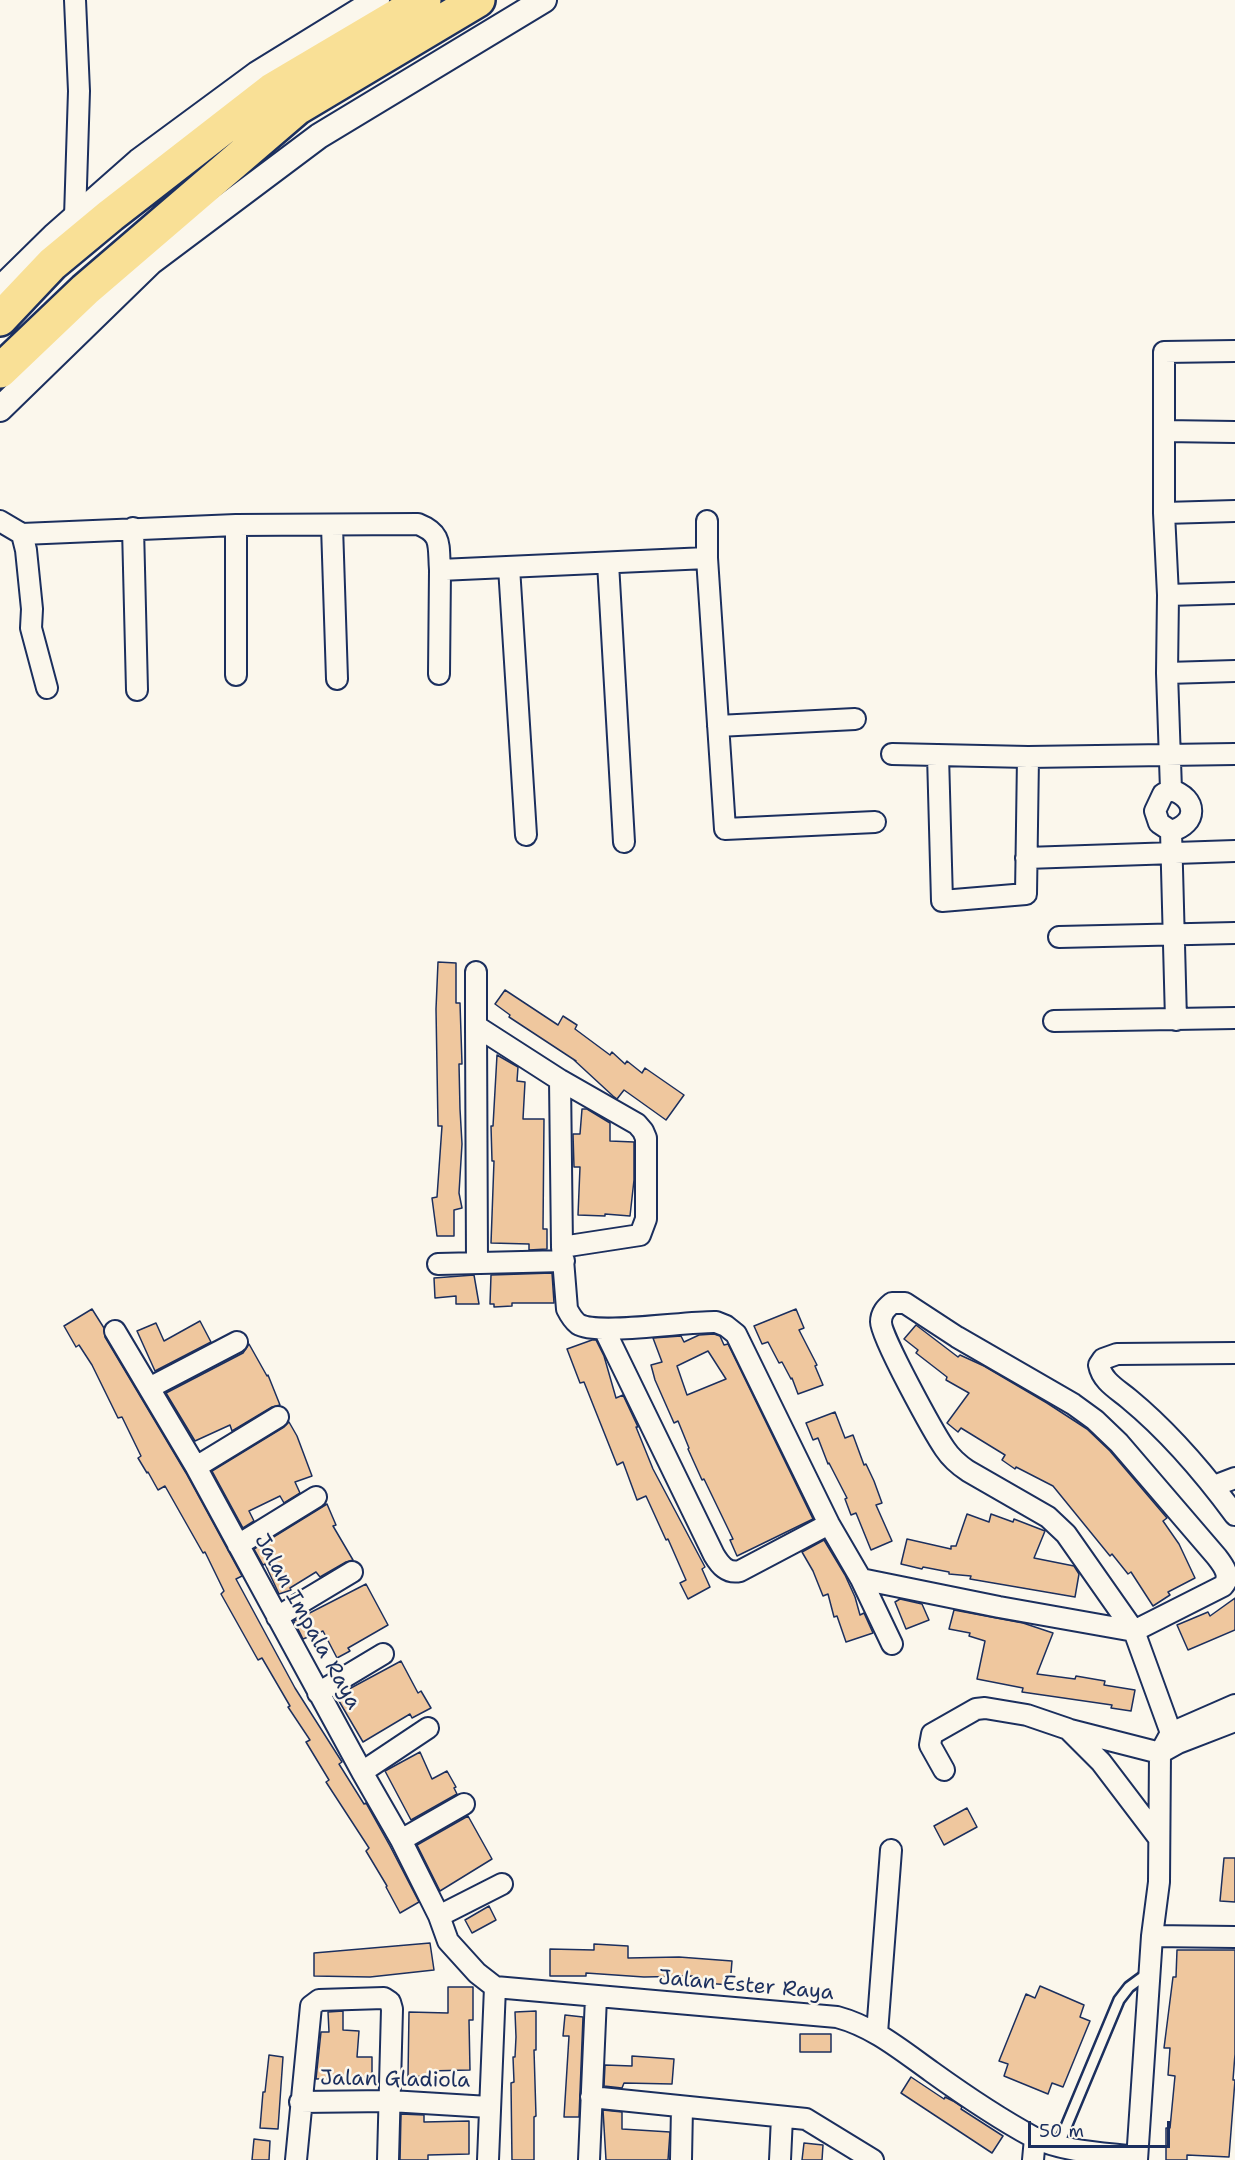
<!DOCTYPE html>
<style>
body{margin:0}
#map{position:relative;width:1235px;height:2160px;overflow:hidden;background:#fbf7ec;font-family:"Shantell Sans",sans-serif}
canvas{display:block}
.scale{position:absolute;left:1028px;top:2121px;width:142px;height:27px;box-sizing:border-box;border:3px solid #1b2f5e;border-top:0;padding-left:8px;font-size:18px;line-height:21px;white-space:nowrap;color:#1b2f5e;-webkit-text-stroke:4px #fbf7ec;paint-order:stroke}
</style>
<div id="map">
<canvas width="1235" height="2160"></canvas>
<div class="scale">50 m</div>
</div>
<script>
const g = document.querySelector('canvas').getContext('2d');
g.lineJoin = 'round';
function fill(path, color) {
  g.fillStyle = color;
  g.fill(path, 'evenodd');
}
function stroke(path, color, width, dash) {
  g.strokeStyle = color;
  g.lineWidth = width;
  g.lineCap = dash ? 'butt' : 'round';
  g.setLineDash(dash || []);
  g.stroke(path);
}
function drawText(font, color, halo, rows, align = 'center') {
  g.font = font + ' "Shantell Sans",sans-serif';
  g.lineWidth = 5;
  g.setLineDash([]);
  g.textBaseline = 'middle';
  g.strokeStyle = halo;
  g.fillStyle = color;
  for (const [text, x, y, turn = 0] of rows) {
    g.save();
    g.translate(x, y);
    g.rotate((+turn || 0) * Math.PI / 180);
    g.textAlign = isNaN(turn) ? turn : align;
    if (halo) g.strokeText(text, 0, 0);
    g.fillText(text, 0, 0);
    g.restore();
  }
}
const building = new Path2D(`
 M438,962L456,963V1003H460L462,1064H459L460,1109L462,1144L459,1193L462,1208L454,1210V1236H437L432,1198L437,1197L442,1126H438L436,1009Z
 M505,990L558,1025L563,1016L577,1025L575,1029L610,1055L612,1052L625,1064L627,1061L642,1073L645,1068L684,1095L666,1120L624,1090L617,1099L613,1096L574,1060L576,1061L509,1017L510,1015L495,1004Z
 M497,1055L518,1067L517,1081L525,1082L523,1119H544L543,1229H547V1249L529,1250V1244L491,1243L494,1161H492L491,1126H493Z
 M582,1109H587L610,1123V1141L634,1142V1180L630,1216L605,1214V1216L578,1215L580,1167H574L573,1134H580Z
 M552,1273L554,1303H512V1306L494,1307V1304H490L491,1275Z
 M474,1275L479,1304H456V1296L435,1298L434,1278Z
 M92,1309L104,1328L105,1337L186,1473L242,1576L236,1579L295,1688L342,1762L339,1764L364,1804L366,1803L390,1846L419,1902L400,1913L386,1887L387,1886L366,1851L369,1848L326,1782L329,1780L306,1742L310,1740L288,1707L290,1706L262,1658L258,1660L221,1594L224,1591L205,1552L203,1553L165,1486L158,1490L148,1472L147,1473L138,1458L141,1456L122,1417L118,1418L92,1365L79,1345L76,1347L64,1326Z
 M796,1309L804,1328L799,1330L817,1365L815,1366L823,1385L798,1394L792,1378L791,1379L782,1362L779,1363L768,1342L762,1344L754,1326Z
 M200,1321L211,1342L155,1371L137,1331L156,1323L164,1341Z
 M916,1325L958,1357L960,1355L984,1366L1047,1403L1087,1429L1110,1451L1167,1518L1163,1521L1179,1544L1195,1578L1168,1592L1170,1595L1153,1606L1131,1572L1128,1574L1112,1554L1110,1556L1053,1486L1016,1467L1015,1469L1002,1460L1005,1455L961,1428L958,1432L947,1423L969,1393L946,1380L947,1377L916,1353L918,1350L904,1339Z
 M714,1334L720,1336L724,1345L728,1344L813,1519L737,1556L730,1540L733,1539L704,1479L702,1480L688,1449L689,1448L678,1421L674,1423L655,1380L651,1365L662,1362L653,1338L681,1336L684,1342L699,1335ZM708,1351L726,1379L687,1395L677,1366Z
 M592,1340H596L604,1356L616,1398L623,1395L638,1427H636L653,1469L705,1567L702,1569L710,1587L688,1599L680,1583L686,1580L668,1539L666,1540L646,1496L637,1500L623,1462L617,1465L584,1382L580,1383L567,1349Z
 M249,1344L267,1376L268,1375L280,1405L272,1407L232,1431L230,1425L195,1441L166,1393L243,1353Z
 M835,1412L845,1438L853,1435L864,1465L866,1464L874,1481L882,1503L876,1505L892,1541L871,1550L856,1513L851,1515L845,1499L847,1498L829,1463L828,1464L818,1438L813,1440L806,1423Z
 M289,1422L297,1436L312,1476L295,1482L300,1493L284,1503L280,1496L249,1511L254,1521L243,1528L212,1471L284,1427Z
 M327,1504L336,1525L333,1526L353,1560L346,1562L320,1577L316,1572L290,1588L291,1590L279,1594L265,1564L263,1565L254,1549Z
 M967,1514L989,1522L991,1514L1013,1522L1014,1519L1045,1531L1034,1558L1074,1566L1079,1574L1075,1597L970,1579L971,1576L949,1574V1572L923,1567L922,1569L901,1564L907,1539L951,1549V1546H956Z
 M824,1540L845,1575L855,1597L860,1615L864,1613L873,1633L846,1642L837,1616L834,1617L828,1594L823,1596L813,1571L802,1552Z
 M366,1584L388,1625L348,1648L350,1651L337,1658L323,1631L303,1639L294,1621Z
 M1235,1598V1630L1188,1650L1177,1625L1208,1612L1210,1616Z
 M900,1599L922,1604L929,1620L906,1629L895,1602Z
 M954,1610L1023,1623L1053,1633L1037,1674L1075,1679L1076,1676L1105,1681L1104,1685L1135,1690L1131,1711L1111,1708L1112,1705L1022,1692L1023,1688L977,1679L985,1641L969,1636L970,1633L949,1629Z
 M401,1661L418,1693L421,1691L431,1708L412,1718L410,1714L363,1742L336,1696Z
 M420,1752L432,1779L447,1771L456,1787L454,1788L457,1794L411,1820L385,1771Z
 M967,1808L977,1827L944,1845L934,1826Z
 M468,1816L492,1859L440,1891L417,1845Z
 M1224,1858H1235V1902L1220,1901Z
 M489,1906L496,1920L472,1933L465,1920Z
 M430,1943L434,1970L370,1977L314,1976V1953Z
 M594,1944L628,1946V1958L679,1957L732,1961L730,1985L692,1982L693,1976L644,1977L586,1973V1976H550V1949L594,1950Z
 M1177,1950H1235V2054L1233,2080H1235L1229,2157L1187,2155V2160H1166V2128H1170L1175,2076L1168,2075L1170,2048H1164L1173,1977H1176Z
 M1040,1986L1084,2005L1080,2017L1090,2021L1063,2087L1052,2083L1048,2094L1004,2076L1008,2064L999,2061L1026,1994L1035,1998Z
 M448,1987H473V2020H469L470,2070L428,2071V2076L408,2077L409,2012L448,2013Z
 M343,2011V2030L359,2031L357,2057H372V2077L316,2079L321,2032H329L328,2012Z
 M536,2011V2050H534L536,2116L534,2117V2160H512L511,2083L514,2082L513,2057H515L516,2037L515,2012Z
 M565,2015L583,2017L579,2117H564L569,2036H563Z
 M800,2034H831V2052H800Z
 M269,2055L283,2057L278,2129L260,2128L263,2092H265Z
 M632,2056L674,2059L672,2084L624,2083L622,2088L604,2086L605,2065L632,2066Z
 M911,2077L944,2099L945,2097L953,2101L962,2107L961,2109L1003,2136L992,2153L901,2093Z
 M603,2110L622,2112V2129L670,2132L668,2160H606Z
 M401,2114L424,2115V2122L469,2121V2154L428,2155V2160H400Z
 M254,2139L270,2141L269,2160H252Z
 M804,2143L823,2145L822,2160H802Z`);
fill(building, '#efc79e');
stroke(building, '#1b2f5e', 1.5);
const service = new Path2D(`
 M1058,2146L1119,2000L1129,1987L1148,1973`);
const minor = new Path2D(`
 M75,0L79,91L75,217
 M1164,431L1235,432
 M1164,513L1235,511
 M0,521L22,534
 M236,525V675
 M332,526L337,679
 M133,528L137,690
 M707,558V521
 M608,563L624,842
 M509,567L526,835
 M1168,595L1235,593
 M1167,673L1235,671
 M439,674L440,570
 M47,688L31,628L32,609L26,550L22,534L236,525L418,524C443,534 438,545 440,570L707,558L725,829L875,822
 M718,726L855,719
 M892,754L1028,757L1235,754
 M938,755L942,901L1026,894L1028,757
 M1171,790C1198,798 1198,824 1171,831
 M1026,858L1235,851
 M1059,937L1235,933
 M1176,1020L1171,831L1159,823L1155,811L1163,794L1171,790L1167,673L1168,595L1164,513V352L1235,351
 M1054,1021L1235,1018
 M476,1026V972
 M560,1080L562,1247L567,1309C570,1315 573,1320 578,1324C597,1336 688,1321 716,1322L726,1326L736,1334L829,1524L861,1579L999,1607L1134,1631L1223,1586C1232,1576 1223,1565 1216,1556L1119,1443L1095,1420L1073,1404L957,1337L905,1303H892C886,1308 881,1313 881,1322C881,1337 934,1433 945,1449C951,1458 959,1465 968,1471L1048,1517L1066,1534L1134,1631L1171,1733L1178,1743
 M477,1263L476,1026L560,1080L637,1124L643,1131L646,1138V1219L640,1235L562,1247
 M438,1264L564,1261
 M604,1329L714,1555C720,1565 727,1574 740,1571L829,1524
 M115,1331L196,1467L362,1772L401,1840L439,1916L448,1941L477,1973L495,1987L488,2160
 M1235,1353L1117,1354L1103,1359L1099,1365C1102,1381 1117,1389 1129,1399C1169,1432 1204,1473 1235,1515
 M149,1388L237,1342
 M196,1467L278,1417
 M1214,1486L1235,1478
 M238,1545L316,1497
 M861,1579L892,1644
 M277,1617L352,1572
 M318,1693L383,1654
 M1070,1730L1160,1753L1178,1743L1235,1721
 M944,1770L930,1745L932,1734L976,1709L985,1708L1027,1715L1068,1729L1101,1762L1158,1837
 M362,1772L428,1728
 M401,1840L464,1804
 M439,1916L502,1884
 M1152,1936L1235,1937
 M495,1987L837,2017C874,2027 901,2050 932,2072C964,2095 998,2118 1033,2137C1063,2152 1104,2153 1137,2157
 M877,2033L891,1850
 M591,2097L806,2119L873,2160
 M300,2102L390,2101L489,2107
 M296,2160L311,2006L319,2000L384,1998L390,2002L392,2009L388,2160
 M589,2160L596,1997
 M681,2160L682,2107
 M780,2160L782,2117
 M1033,2160L1035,2138
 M1137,2160L1152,1936L1159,1882L1160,1753L1171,1733L1235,1705`);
const tertiary = new Path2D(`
 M0,289L54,236L139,161L257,74L377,0
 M0,409L151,262L319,136L544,0`);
const trunk = new Path2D(`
 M0,319L52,264L111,215L272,90L424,0
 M0,371L85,290L297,108L478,0`);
stroke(service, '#1b2f5e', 14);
stroke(minor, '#1b2f5e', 24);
stroke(tertiary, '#1b2f5e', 28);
stroke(trunk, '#1b2f5e', 38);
stroke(service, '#fbf7ec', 9);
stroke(minor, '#fbf7ec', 20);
stroke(tertiary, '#fbf7ec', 24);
stroke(trunk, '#f9e096', 33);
drawText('21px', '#1b2f5e', '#fbf7ec', [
 ["Jalan Impala Raya",307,1622,61],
 ["Jalan Ester Raya",746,1986,5],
 ["Jalan Gladiola",395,2080,1]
]);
</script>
